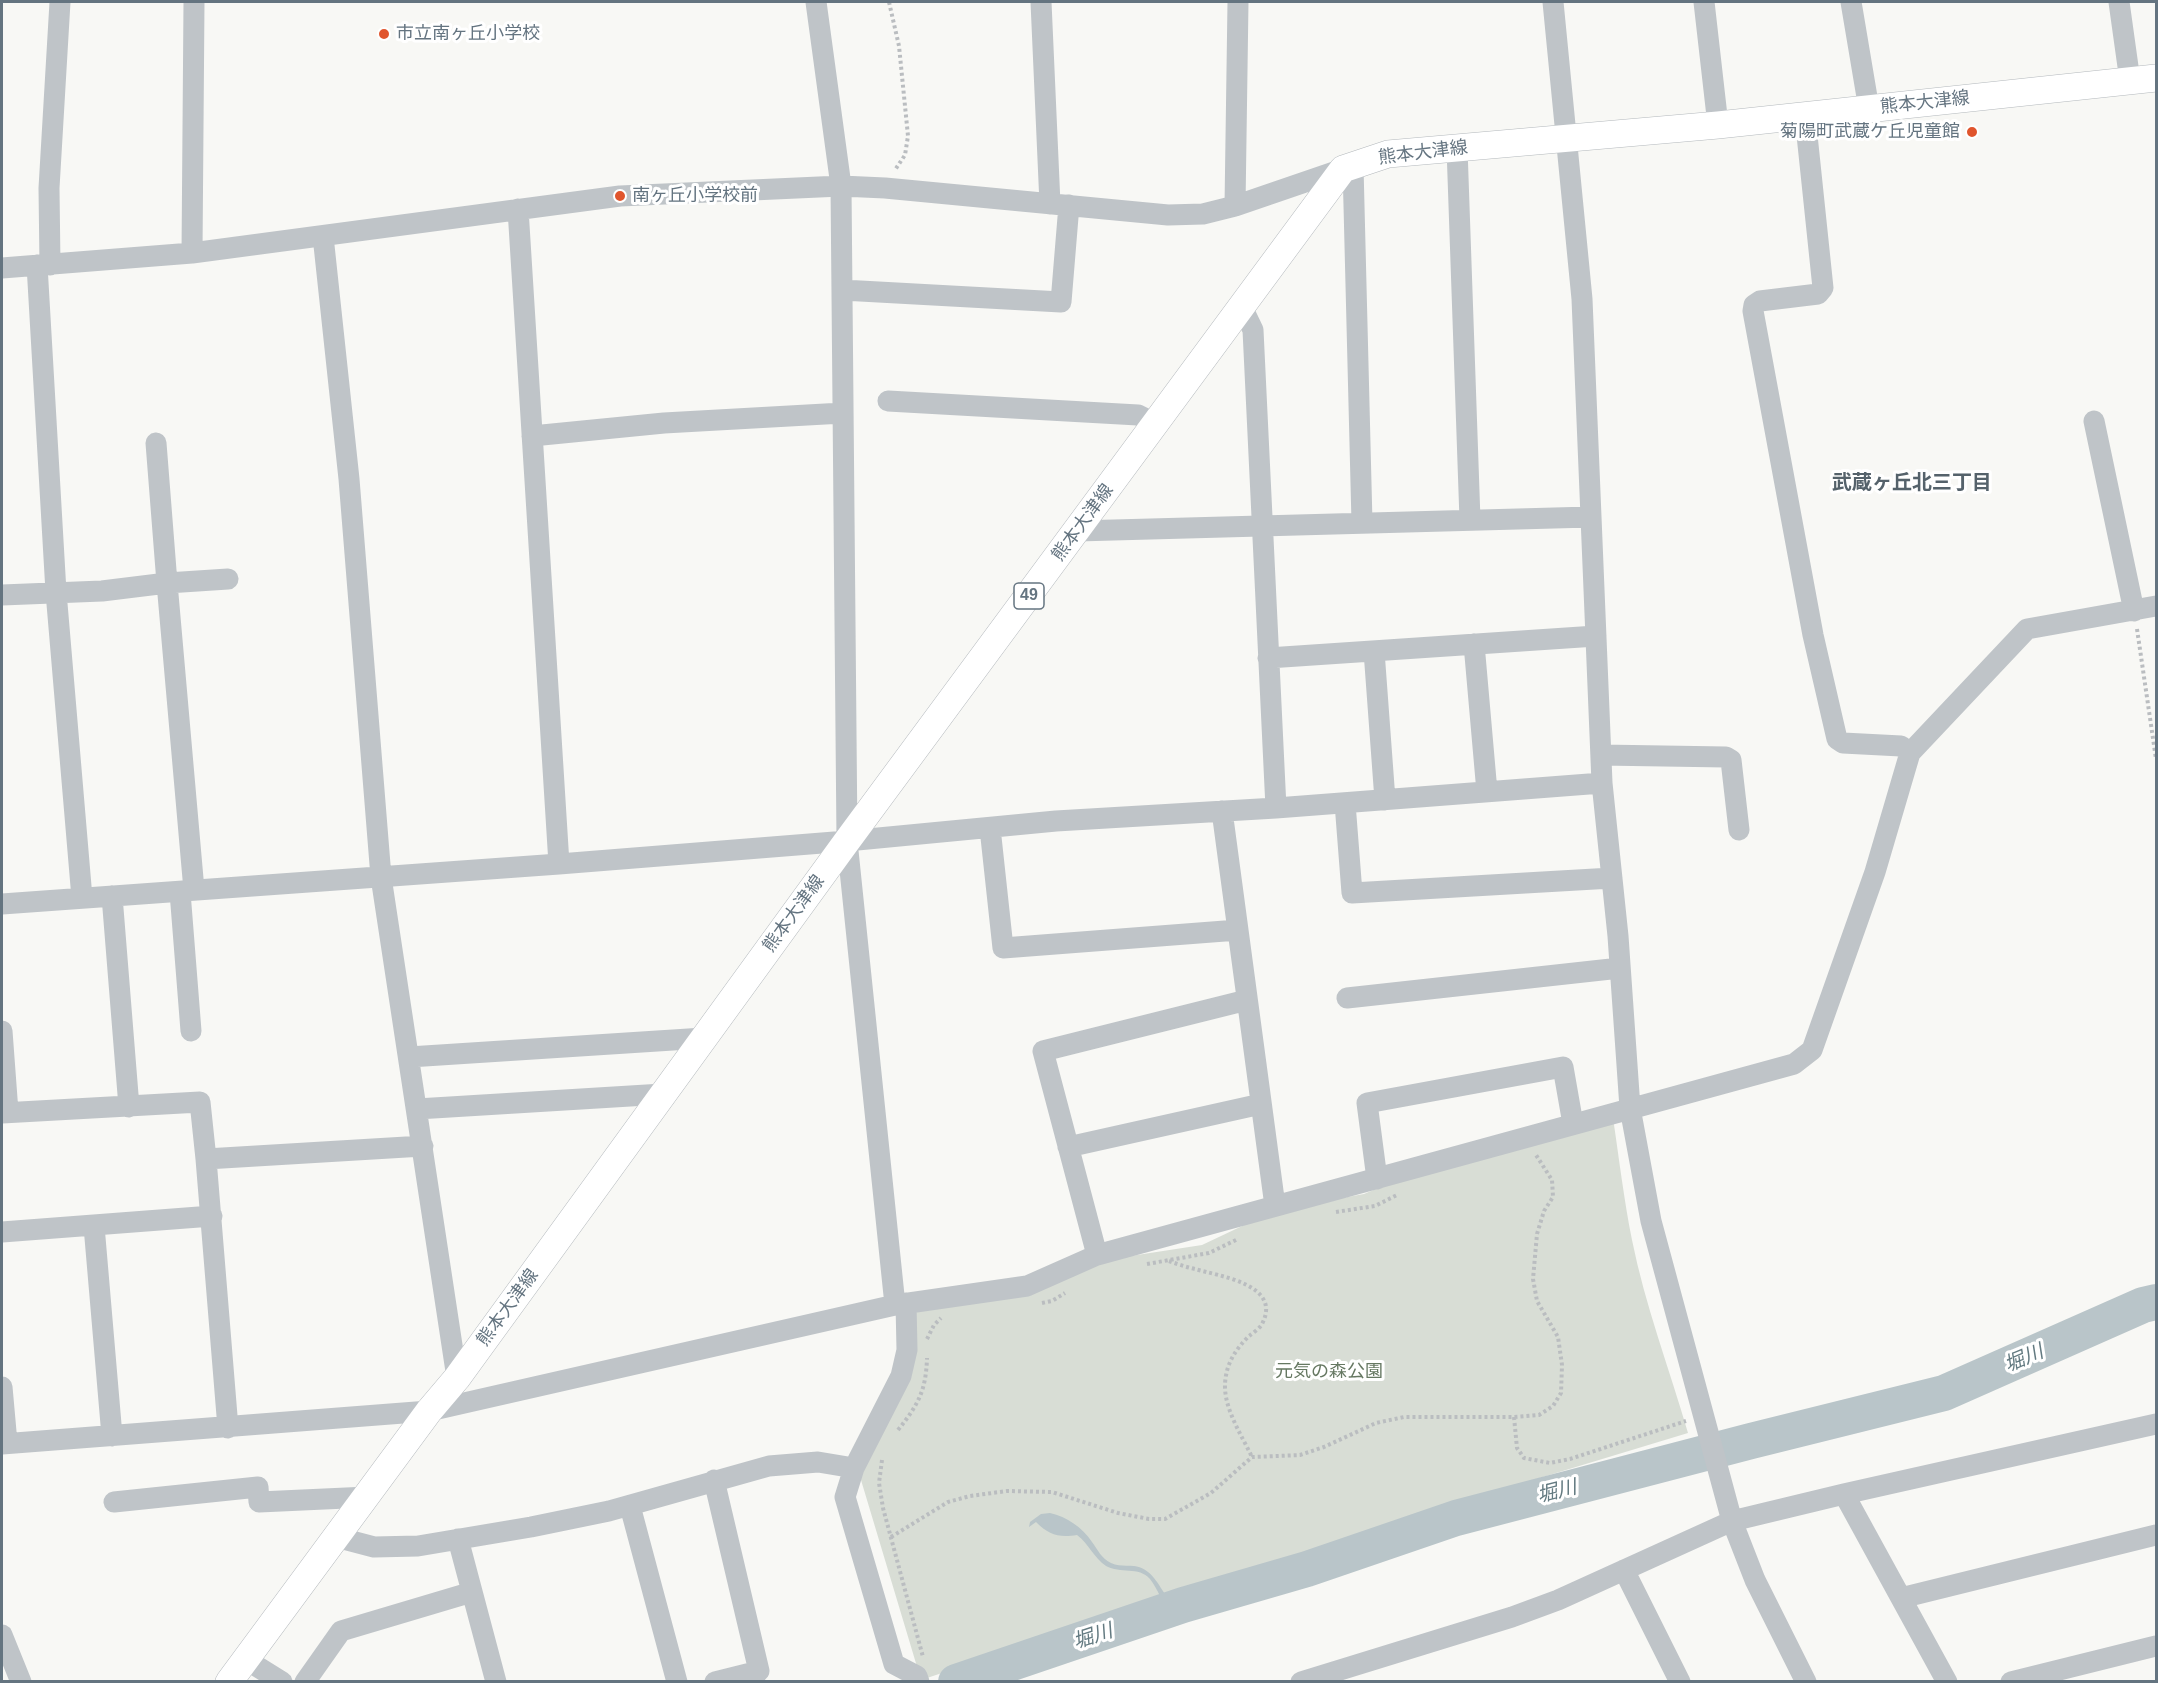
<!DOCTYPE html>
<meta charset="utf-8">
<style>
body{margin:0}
#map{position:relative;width:2158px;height:1683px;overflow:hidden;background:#f8f8f5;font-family:Arial,sans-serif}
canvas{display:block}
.frame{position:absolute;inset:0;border:3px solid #647480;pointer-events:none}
</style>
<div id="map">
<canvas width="2158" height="1683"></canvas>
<div class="frame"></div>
</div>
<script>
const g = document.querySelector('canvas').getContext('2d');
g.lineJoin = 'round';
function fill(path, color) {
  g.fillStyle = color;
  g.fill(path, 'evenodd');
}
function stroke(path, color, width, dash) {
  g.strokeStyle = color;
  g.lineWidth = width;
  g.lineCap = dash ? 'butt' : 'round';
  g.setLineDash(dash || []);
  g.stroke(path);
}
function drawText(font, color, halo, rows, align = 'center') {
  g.font = font + ' Arial,"Noto Sans JP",sans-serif';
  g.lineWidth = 6;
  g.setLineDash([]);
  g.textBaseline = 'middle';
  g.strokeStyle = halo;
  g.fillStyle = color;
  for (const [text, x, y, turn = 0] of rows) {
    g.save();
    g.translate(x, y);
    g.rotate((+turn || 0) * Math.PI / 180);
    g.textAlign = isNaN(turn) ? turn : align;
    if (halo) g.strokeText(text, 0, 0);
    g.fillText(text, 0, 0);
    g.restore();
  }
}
fill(new Path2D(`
 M1613,1118C1619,1158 1624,1200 1632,1240C1645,1305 1669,1368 1688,1433L1500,1490L1351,1544L1183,1587L1047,1638L921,1680L858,1470L904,1378L910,1308L1111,1259L1202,1245L1276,1210L1364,1194L1413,1173Z`), '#d8ddd5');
fill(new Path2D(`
 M1050,1513C1067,1517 1082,1527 1092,1542C1098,1550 1101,1558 1111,1563C1119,1567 1126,1565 1134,1566C1150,1568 1157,1582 1165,1594L1160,1596C1157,1590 1154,1584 1150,1579C1139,1566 1120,1574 1106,1566C1094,1558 1089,1544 1077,1535C1059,1538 1049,1535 1036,1522L1029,1527L1030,1522L1041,1514Z`), '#b9c5c9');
stroke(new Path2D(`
 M956,1682L1183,1605L1307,1569L1456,1518L1751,1441L1944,1393L2143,1305L2156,1302`), '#b9c5c9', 36);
const major = new Path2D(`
 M229,1682L429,1411L457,1378L847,841L1343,169L1388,154L1718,125L2156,78`);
stroke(major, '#b3b8bc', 28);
stroke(new Path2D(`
 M889,2L899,46L908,136L905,155L895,170
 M2137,629L2156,759
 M1336,1212L1375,1206L1397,1195
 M1169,1261C1177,1264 1186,1267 1195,1269C1218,1276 1283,1284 1262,1324C1260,1328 1253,1333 1249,1336C1235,1350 1226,1364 1225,1384C1224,1409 1242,1436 1252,1457
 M1147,1264L1209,1253L1238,1239
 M1042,1303L1052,1301L1065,1293
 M927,1339L934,1325L941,1318
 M1514,1417L1517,1448L1524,1458L1550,1463L1570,1459L1686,1421
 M898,1430C918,1405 926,1391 927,1358
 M882,1460L879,1483L883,1508L923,1657
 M891,1537L948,1502L970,1496L1007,1491L1052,1492L1118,1513L1149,1519H1165L1211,1493L1252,1457L1300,1455L1324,1447L1376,1423L1404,1417H1514L1539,1415L1553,1406L1561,1393L1562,1365L1558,1337L1537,1301L1533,1279L1537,1234L1544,1211L1553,1197L1552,1180L1536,1155`), '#babdc0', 4, [3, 3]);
stroke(new Path2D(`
 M816,2L841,186L847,841L895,1305
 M1041,2L1050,204
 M1553,2L1582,299L1602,783L1618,936L1630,1108L1651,1221L1732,1521L1755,1580L1806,1682
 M1704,2L1718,125
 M1851,2L1869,109
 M2119,2L2130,81
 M1805,116L1823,288L1818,294L1760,301L1754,305L1753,311L1813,635L1837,739L1843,743L1901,746L1910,753
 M1457,148L1470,520
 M1353,166L1362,523
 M1235,206L1238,2
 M518,209L559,864
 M323,236L349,479L381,877L457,1378
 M192,253L194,2
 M37,265L56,592L82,898
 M50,265L49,188L60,2
 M2,268L192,253L620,196L841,186L885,188L1168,215L1203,214L1235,206L1343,169
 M842,290L1061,302L1069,205
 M1242,307L1253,330L1276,808
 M888,401L1138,415L1156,424
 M2094,421L2134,611
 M532,436L664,423L843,413
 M156,443L167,583L228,579
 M1077,531L1591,517
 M2,595L102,591L167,583L194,890
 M1474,644L1487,792
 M1374,651L1385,800
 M1268,658L1596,636
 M1601,755L1726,757L1731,760L1739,830
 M1345,803L1352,893L1612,878
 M1222,811L1275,1206
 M990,828L1003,948L1238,930
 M180,892L191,1031
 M112,896L129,1107
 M2,904L559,864L847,841L1056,821L1276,808L1602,783
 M1347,998L1620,968
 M2,1031L8,1112
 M409,1057L704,1038
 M417,1109L663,1094
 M2,1113L200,1102L206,1159L423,1146
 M1068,1147L1261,1104
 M206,1159L228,1428
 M1377,1179L1367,1103L1563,1067L1573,1124
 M94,1226L112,1436
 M2,1232L212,1216
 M1097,1255L1043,1051L1247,1000
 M2,1387L7,1443
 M2,1444L429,1411L895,1305L1027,1286L1097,1255L1794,1064L1812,1050L1875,872L1910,753L2027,629L2156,606
 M854,1468L845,1497L894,1664L917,1676L919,1682
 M714,1480L759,1671L715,1682
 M1844,1494L1947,1682
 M114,1502L258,1487L259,1502L368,1497
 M630,1506L677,1682
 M336,1537L374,1547L418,1546L531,1527L609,1511L769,1466L818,1462L854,1468L901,1376L907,1350L906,1303
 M458,1539L496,1682
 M1624,1570L1680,1682
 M1901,1598L2156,1535
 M2,1635L21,1682
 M245,1659L282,1682
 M305,1682L341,1631L472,1592
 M1301,1682L1512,1617L1558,1600L1732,1521L1844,1494L2156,1424
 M2011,1682L2156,1646`), '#bfc4c8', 21);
stroke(major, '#fff', 27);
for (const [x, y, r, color] of [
 [384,34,6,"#e0552d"],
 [1972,132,6,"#e0552d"],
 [620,196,6,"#e0552d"]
]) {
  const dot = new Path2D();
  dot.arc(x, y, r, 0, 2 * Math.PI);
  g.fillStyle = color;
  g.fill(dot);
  stroke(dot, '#fff', 2);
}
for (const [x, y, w] of [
 [1029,596,30]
]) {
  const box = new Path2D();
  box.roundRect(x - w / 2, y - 13, w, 26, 4.5);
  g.fillStyle = '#fff';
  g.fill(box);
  stroke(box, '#647480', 1.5);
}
drawText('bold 16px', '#647480', null, [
 ["49",1029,596]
]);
drawText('18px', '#647480', '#fff', [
 ["市立南ヶ丘小学校",396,34],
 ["菊陽町武蔵ケ丘児童館",1960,132,"right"],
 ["南ヶ丘小学校前",632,196]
], 'left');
drawText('18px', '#647480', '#fff', [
 ["熊本大津線",1925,103,-6],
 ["熊本大津線",1423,153,-7],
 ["熊本大津線",1083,523,-54],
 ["熊本大津線",794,914,-54],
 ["熊本大津線",508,1308,-54]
]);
drawText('18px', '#667862', '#fff', [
 ["元気の森公園",1329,1372]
]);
drawText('bold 20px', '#55626b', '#fff', [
 ["武蔵ヶ丘北三丁目",1912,483]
]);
drawText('italic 20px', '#637a81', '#fff', [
 ["堀川",2024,1359,-23],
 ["堀川",1557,1492,-14],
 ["堀川",1093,1637,-18]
]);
</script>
